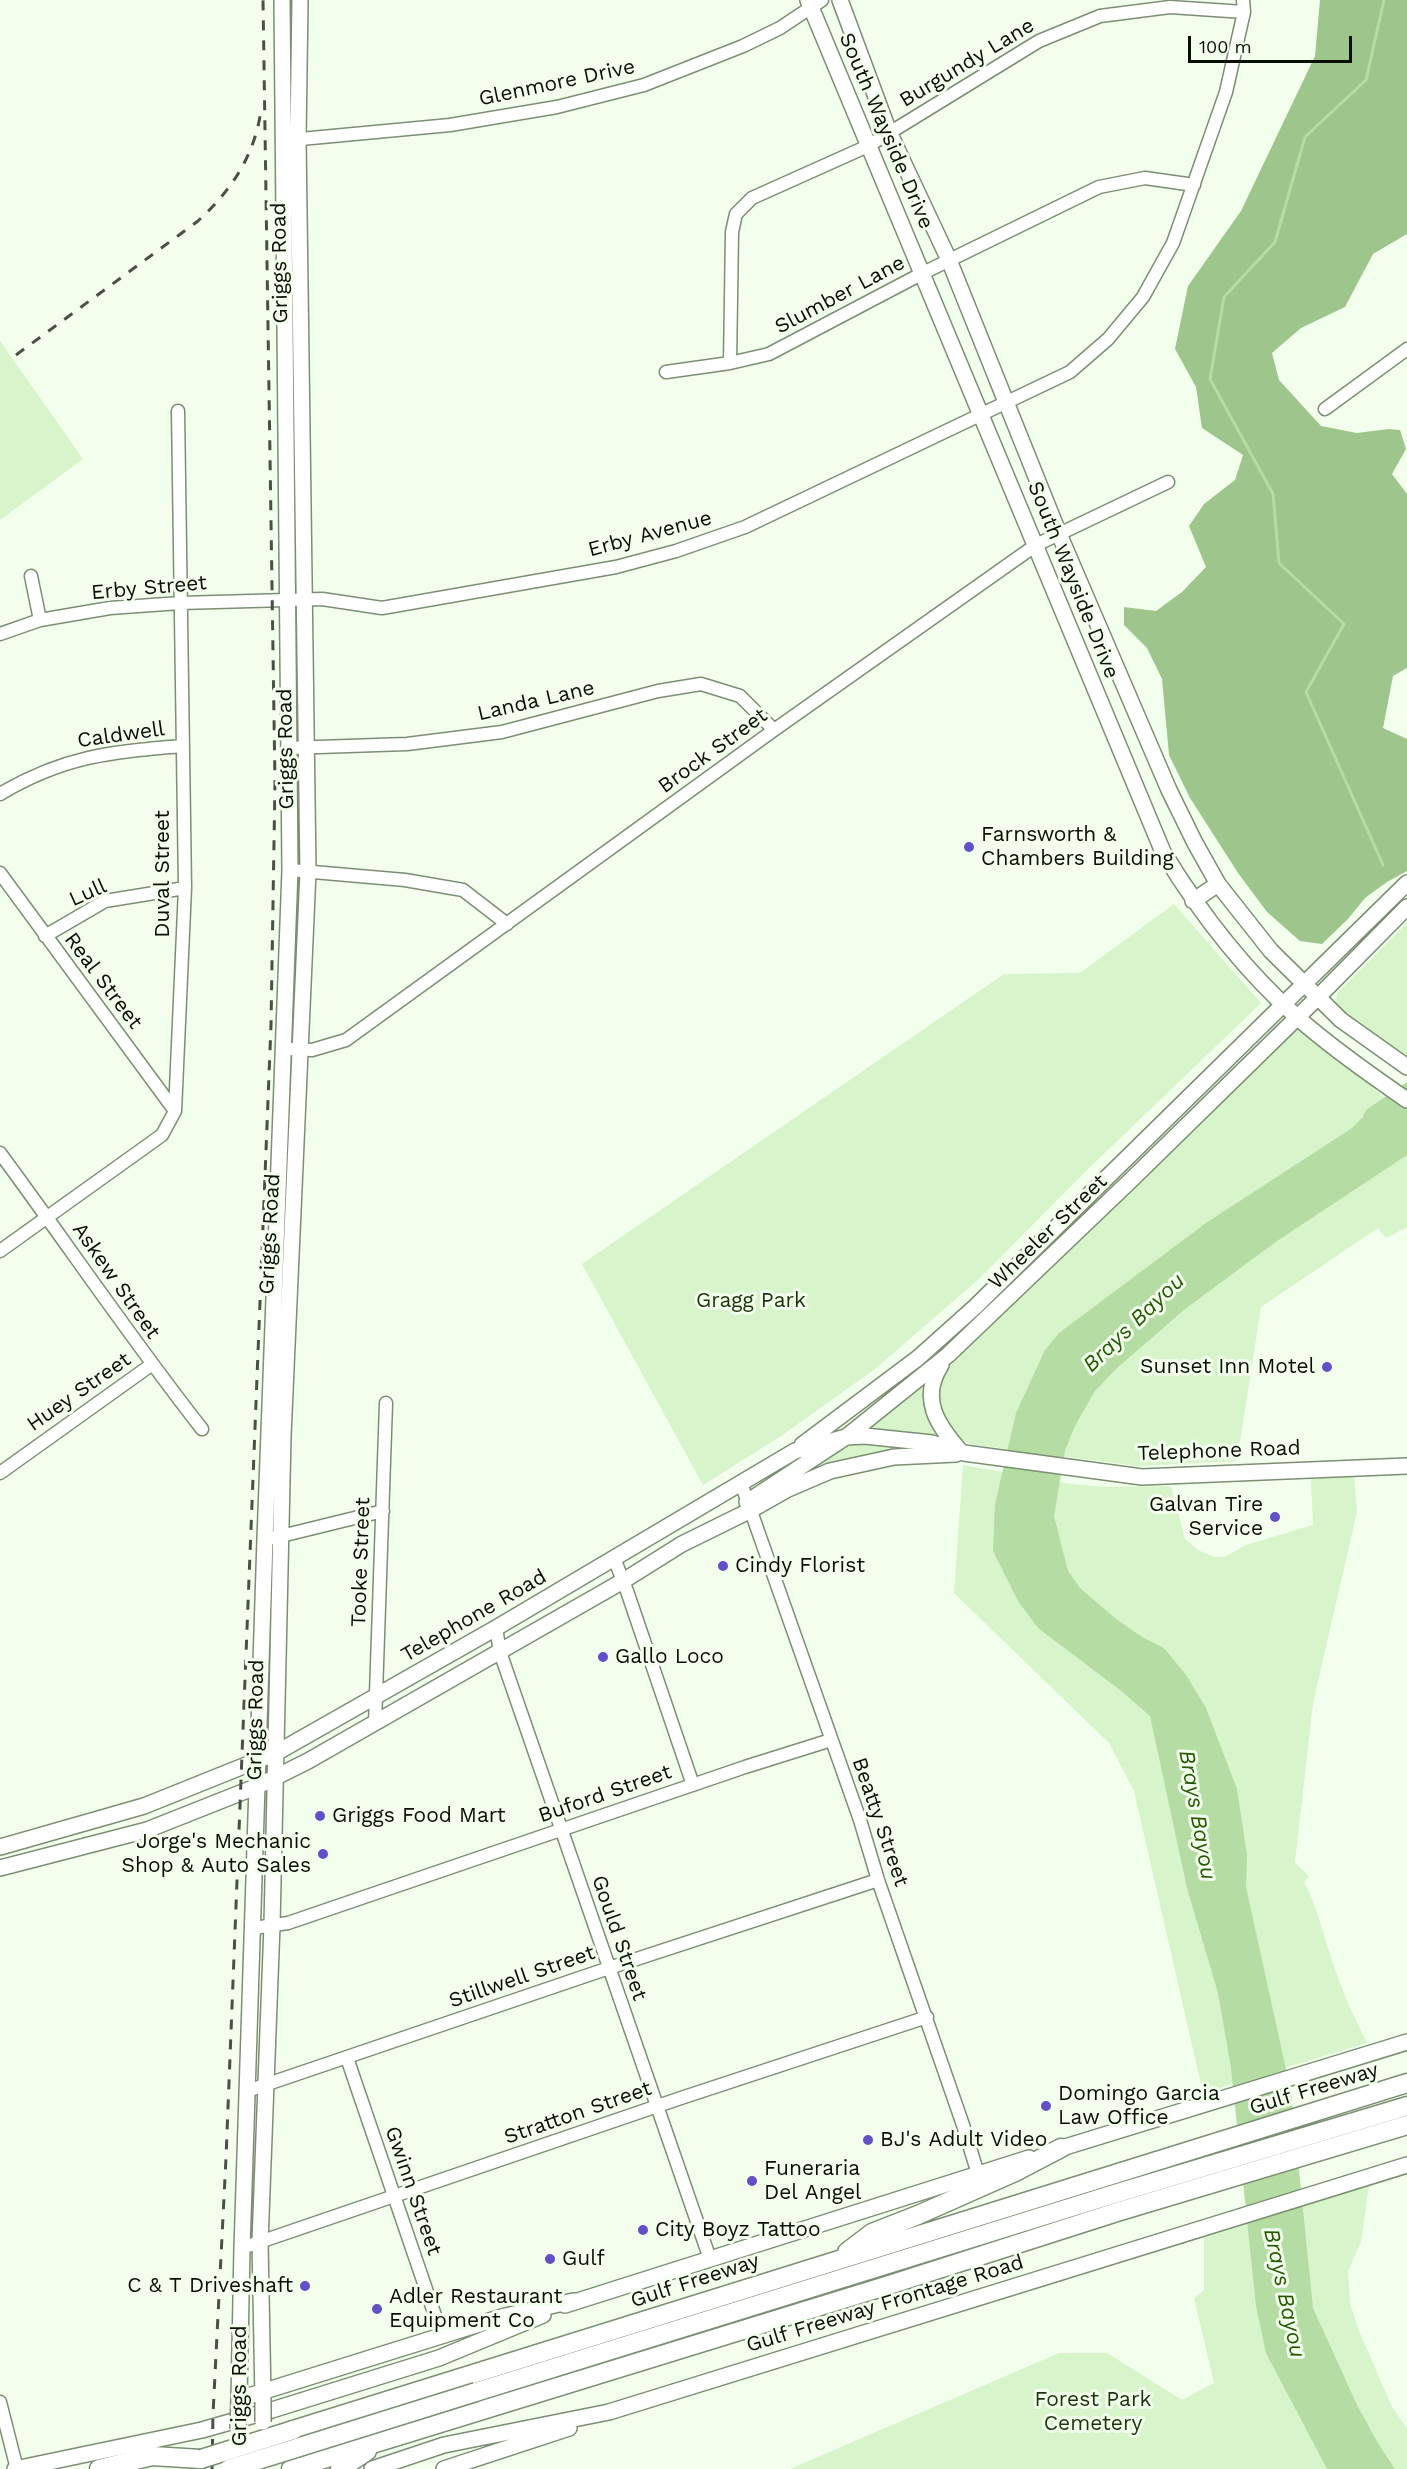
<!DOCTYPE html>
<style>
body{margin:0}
#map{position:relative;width:1407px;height:2469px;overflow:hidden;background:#f1ffec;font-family:"Work Sans",sans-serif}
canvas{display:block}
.scale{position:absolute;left:1188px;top:36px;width:164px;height:27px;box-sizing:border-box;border:3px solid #080f05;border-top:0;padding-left:8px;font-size:18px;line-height:21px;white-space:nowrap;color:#080f05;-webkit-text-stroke:4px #f1ffec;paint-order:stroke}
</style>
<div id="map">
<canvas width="1407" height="2469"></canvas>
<div class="scale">100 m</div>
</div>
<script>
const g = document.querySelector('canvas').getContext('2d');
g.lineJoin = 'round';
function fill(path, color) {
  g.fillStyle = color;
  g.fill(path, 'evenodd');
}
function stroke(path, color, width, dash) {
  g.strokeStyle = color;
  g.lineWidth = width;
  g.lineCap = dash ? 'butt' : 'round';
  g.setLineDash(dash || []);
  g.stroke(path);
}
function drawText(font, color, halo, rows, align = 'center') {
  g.font = font + ' "Work Sans",sans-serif';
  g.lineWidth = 6;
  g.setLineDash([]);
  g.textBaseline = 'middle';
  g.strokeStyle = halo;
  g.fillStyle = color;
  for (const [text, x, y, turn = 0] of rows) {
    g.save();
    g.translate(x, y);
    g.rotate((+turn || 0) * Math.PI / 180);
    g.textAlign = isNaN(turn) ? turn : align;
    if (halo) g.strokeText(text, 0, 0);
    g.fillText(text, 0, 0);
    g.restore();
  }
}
fill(new Path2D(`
 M0,341L83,459L0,520Z
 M1174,904L1261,1003L1087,1170L980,1278L875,1369L781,1436L703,1485L582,1264L1004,974L1080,973Z
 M1407,923V1056L1348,1016L1336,1003L1337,993Z
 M1296,1029L1309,1034L1385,1098L1407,1113V1227L1386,1238L1378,1228L1261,1307L1237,1461L1137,1466L991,1447L971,1444L957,1438L939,1410L938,1392L943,1374L959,1355L1041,1278L1224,1097Z
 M922,1387L927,1390L939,1435L936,1439L873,1431V1426Z
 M868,1443L902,1447V1452L821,1469L820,1464L847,1445Z
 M963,1465L1071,1484L1105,1487L1171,1486L1185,1539L1198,1550L1214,1557H1225L1246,1545L1313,1525L1311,1479L1354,1476L1357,1512L1313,1703L1295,1862L1309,1877L1304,1882C1317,1906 1322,1931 1331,1957C1340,1987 1353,2015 1367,2043L1203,2093L1134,1791L1109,1743L954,1593Z
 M1369,2185L1361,2242L1348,2271L1350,2303L1359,2331L1392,2407L1407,2428V2469H790L1059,2353H1107L1182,2400L1214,2383L1194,2298L1204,2290V2238Z`), '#d8f4cb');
fill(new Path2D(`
 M1320,0H1407V234L1373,254L1345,307L1301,328L1272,353L1279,380L1321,426L1357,433L1389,429L1400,430L1406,449L1392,474L1407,494V668L1393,676L1383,728L1407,739V871L1387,882L1365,898L1348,919L1322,944L1300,941L1267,912L1238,873L1190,798L1169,755L1162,679L1147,648L1124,625V607L1156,611L1182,592L1206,567L1189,526L1204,504L1235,480L1243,455L1202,428L1196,387L1175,349L1188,286L1241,211L1315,56Z`), '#9ec58c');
fill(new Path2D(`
 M1407,1082V1155L1277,1241L1185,1309L1116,1369L1095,1391L1076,1424L1065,1450L1054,1516L1068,1571L1080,1588L1116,1619L1142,1637L1164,1648L1186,1675L1206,1708L1237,1789L1247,1855L1246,1887L1291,2092L1313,2308L1357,2405L1379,2445L1395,2469H1327L1266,2353L1256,2306L1231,2068L1218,1993L1187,1888L1150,1716L1120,1690L1038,1628L1018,1601L993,1551L995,1504L1016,1413L1045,1350L1059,1333L1206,1223L1352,1128L1363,1117L1366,1110Z`), '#b5dca2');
stroke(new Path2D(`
 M1383,865L1306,692L1344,624L1279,563L1273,494L1210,379L1224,297L1275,242L1305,137L1366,80L1384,0`), '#b5dca2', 3);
const minor = new Path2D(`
 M290,140L450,125L557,107L644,85L743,46L780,28L822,0
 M730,363L732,232L736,214L752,198L868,146L1039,41L1100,16L1170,7L1244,12
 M666,372L730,363L769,354L923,273L1099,187L1145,178L1194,185
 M1325,409L1407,349
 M31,576L40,620
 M0,634L40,620L110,608L180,603L322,599L382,608L616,567L676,551L745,527L1070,372L1108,339L1143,297L1173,243L1226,92L1244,12L1243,0
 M289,748L407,744L502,732L658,691L701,684L740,696L774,730
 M0,794C64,756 110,752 182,746
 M290,870L405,880L463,890L507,924
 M0,873L175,1111
 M45,936L105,901L185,888
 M291,1049L312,1050L346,1040L774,730L1036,545L1168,482
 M0,1153C68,1245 132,1340 202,1429
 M0,1251L162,1135L175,1111L185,888L178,411
 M0,1473L151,1365
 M741,1483L860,1820L878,1880L963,2125L978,2174
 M273,1538L383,1511
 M614,1558L627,1591L693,1785
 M496,1628L500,1652L710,2259
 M375,1723L386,1403
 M254,1928L288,1923L745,1767L831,1740
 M347,2058L442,2336
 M247,2091L609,1968L878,1880
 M242,2248L681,2098L927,2017
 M0,2402L17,2469`);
const major = new Path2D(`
 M282,0L290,870L265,1539L242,2248L239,2399L505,2316L573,2301
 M808,0L1163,852C1200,913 1244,970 1298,1018C1332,1048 1369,1074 1407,1100
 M840,0L889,132L949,260L1059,534L1169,790L1195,843L1218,884L1271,951L1341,1020L1407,1067
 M1193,901L1218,884
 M941,1365C919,1399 938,1426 961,1452
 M802,1445L918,1358L975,1307L1407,883
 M747,1502L846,1437L948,1355L1130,1181L1317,998L1407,907
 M0,1847L144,1806L276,1753L496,1628L795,1451L846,1437L865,1436L932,1443L964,1453L1142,1477L1407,1466
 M0,1868L147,1830L258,1786L308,1761L623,1581L682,1544L751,1510L788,1489L830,1471L894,1457L956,1454
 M1052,2151L1407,2042
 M565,2305L1029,2158
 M263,2399L260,2242L272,1925L283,1436L308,872L298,139L300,0
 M15,2469L202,2430L272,2410L439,2358L543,2315
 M372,2469L444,2445L609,2412L1407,2165
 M444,2469L569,2428`);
const highway = new Path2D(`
 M847,2252L872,2233L918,2215L1015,2172L1061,2148
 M476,2392L1114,2194L1407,2106
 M293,2430L1407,2083
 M99,2469L152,2456L201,2459
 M291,2469L889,2285L1117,2212L1407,2125
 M340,2469L367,2451`);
stroke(minor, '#7b8f72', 15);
stroke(major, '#7b8f72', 18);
stroke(highway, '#7b8f72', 21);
stroke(minor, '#fff', 12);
stroke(major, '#fff', 15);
stroke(highway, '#fff', 18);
stroke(new Path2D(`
 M16,355L198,221C231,191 255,155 261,110
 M212,2469L213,2414L226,2158L271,1025L275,782L263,0`), '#485145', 3, [10, 10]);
const majorBridge = new Path2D(`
 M263,2422V2402
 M238,2429L239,2399`);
const highwayBridge = new Path2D(`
 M201,2459L293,2430
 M229,2469L476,2392`);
stroke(majorBridge, '#7b8f72', 18, []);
stroke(highwayBridge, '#7b8f72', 21, []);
stroke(majorBridge, '#fff', 15);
stroke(highwayBridge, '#fff', 18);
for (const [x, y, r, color] of [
 [969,847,6,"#634fc8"],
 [1327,1367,6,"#634fc8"],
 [1275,1517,6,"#634fc8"],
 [723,1566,6,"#634fc8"],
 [603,1657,6,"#634fc8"],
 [320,1816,6,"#634fc8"],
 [323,1854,6,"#634fc8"],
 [1046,2106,6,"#634fc8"],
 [868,2140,6,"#634fc8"],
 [752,2181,6,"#634fc8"],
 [643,2230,6,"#634fc8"],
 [550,2259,6,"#634fc8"],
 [305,2286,6,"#634fc8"],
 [377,2309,6,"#634fc8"]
]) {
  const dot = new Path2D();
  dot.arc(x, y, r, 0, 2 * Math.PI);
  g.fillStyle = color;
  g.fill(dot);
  stroke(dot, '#f1ffec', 2);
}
drawText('21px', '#080f05', '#f1ffec', [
 ["Burgundy Lane",967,63,-31],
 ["Glenmore Drive",557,83,-12],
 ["South Wayside Drive",886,131,67],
 ["Griggs Road",280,263,-91],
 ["Slumber Lane",840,295,-28],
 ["Erby Avenue",650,534,-15],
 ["South Wayside Drive",1073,580,68],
 ["Erby Street",149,588,-5],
 ["Landa Lane",536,701,-13],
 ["Caldwell",121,735,-8],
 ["Griggs Road",286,749,-91],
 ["Brock Street",713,751,-36],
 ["Duval Street",163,874,-90],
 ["Lull",88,893,-24],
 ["Real Street",103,981,53],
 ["Wheeler Street",1048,1232,-44],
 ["Griggs Road",270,1234,-87],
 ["Askew Street",116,1281,55],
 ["Huey Street",79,1392,-35],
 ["Telephone Road",1219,1451,-2],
 ["Tooke Street",361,1562,-88],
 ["Telephone Road",474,1616,-30],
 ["Griggs Road",256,1720,-89],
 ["Buford Street",605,1794,-19],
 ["Beatty Street",880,1822,71],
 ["Gould Street",619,1938,71],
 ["Stillwell Street",522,1977,-19],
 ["Gulf Freeway",1314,2089,-17],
 ["Stratton Street",578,2113,-19],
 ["Gwinn Street",413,2191,71],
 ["Gulf Freeway",695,2281,-18],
 ["Gulf Freeway Frontage Road",885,2304,-17],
 ["Griggs Road",240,2386,-90]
]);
drawText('21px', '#080f05', '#f1ffec', [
 ["Farnsworth &",981,835],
 ["Chambers Building",981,859],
 ["Sunset Inn Motel",1315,1367,"right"],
 ["Galvan Tire",1263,1505,"right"],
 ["Service",1263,1529,"right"],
 ["Cindy Florist",735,1566],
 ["Gallo Loco",615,1657],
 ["Griggs Food Mart",332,1816],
 ["Jorge's Mechanic",311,1842,"right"],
 ["Shop & Auto Sales",311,1866,"right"],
 ["Domingo Garcia",1058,2094],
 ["Law Office",1058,2118],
 ["BJ's Adult Video",880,2140],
 ["Funeraria",764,2169],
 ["Del Angel",764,2193],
 ["City Boyz Tattoo",655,2230],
 ["Gulf",562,2259],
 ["C & T Driveshaft",293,2286,"right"],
 ["Adler Restaurant",389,2297],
 ["Equipment Co",389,2321]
], 'left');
drawText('21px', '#1b340c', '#f1ffec', [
 ["Gragg Park",751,1301],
 ["Forest Park",1093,2400],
 ["Cemetery",1093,2424]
]);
drawText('italic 22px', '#295805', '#f1ffec', [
 ["Brays Bayou",1134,1323,-44],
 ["Brays Bayou",1197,1815,80],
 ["Brays Bayou",1284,2293,78]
]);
</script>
